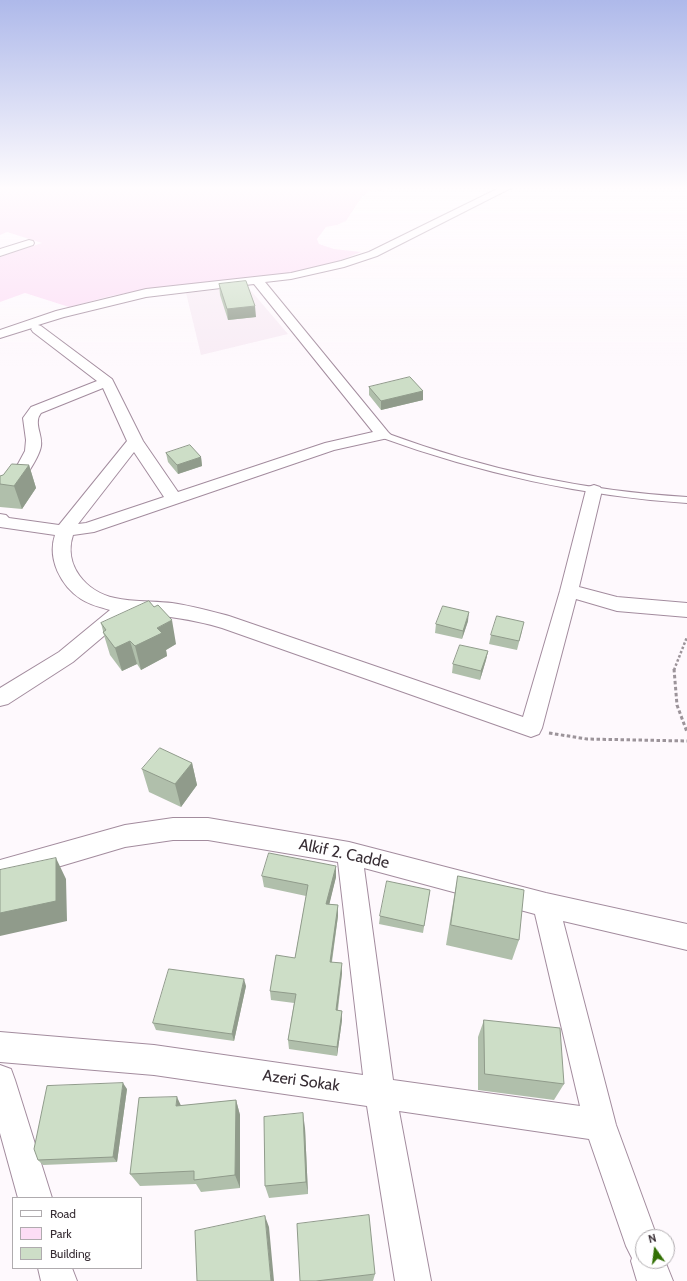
<!DOCTYPE html>
<style>
body{margin:0}
#map{position:relative;width:687px;height:1281px;overflow:hidden;background:#fef9fd;font-family:Cabin,sans-serif}
canvas{display:block}
.legend{position:absolute;left:12px;top:1197px;width:130px;height:72px;box-sizing:border-box;background:#fff;border:1px solid #afabae;margin:0;padding:5px 7px;list-style:none;font-size:12px;color:#372d34}
.legend li{display:flex;align-items:center;gap:8px;height:20px}
.legend b{width:20px;border:1px solid #afabae}
.north{position:absolute;left:635px;top:1229px;width:40px;height:40px;box-sizing:border-box;background:#fff;border:1px solid #afabae;border-radius:50%;rotate:346deg;font-size:11px;font-weight:700;line-height:16px;text-align:center;color:#372d34}
.north::after{content:'';display:block;margin:auto;width:14px;height:18px;background:#327004;clip-path:polygon(50% 0,100% 100%,50% 72%,0 100%)}
</style>
<div id="map">
<canvas width="687" height="1281"></canvas>
<ul class="legend">
<li><b style="height:5px;background:#fff"></b>Road</li>
<li><b style="height:11px;background:#fcddf5"></b>Park</li>
<li><b style="height:11px;background:#cddec7"></b>Building</li>
</ul>
<div class="north">N</div>
</div>
<script>
const g = document.querySelector('canvas').getContext('2d');
g.lineJoin = 'round';
function fill(path, color) {
  g.fillStyle = color;
  g.fill(path, 'evenodd');
}
function stroke(path, color, width, dash) {
  g.strokeStyle = color;
  g.lineWidth = width;
  g.lineCap = dash ? 'butt' : 'round';
  g.setLineDash(dash || []);
  g.stroke(path);
}
function drawText(font, color, halo, rows, align = 'center') {
  g.font = font + ' Cabin,sans-serif';
  g.lineWidth = 3;
  g.setLineDash([]);
  g.textBaseline = 'middle';
  g.strokeStyle = halo;
  g.fillStyle = color;
  for (const [text, x, y, turn = 0] of rows) {
    g.save();
    g.translate(x, y);
    g.rotate((+turn || 0) * Math.PI / 180);
    g.textAlign = isNaN(turn) ? turn : align;
    if (halo) g.strokeText(text, 0, 0);
    g.fillText(text, 0, 0);
    g.restore();
  }
}
fill(new Path2D(`
 M247,286L288,334L201,355L186,293Z`), '#f8ecf5');
fill(new Path2D(`
 M0,188H385L381,191L372,189L361,198L346,221L337,225L326,227L317,239L319,244L334,249L361,252L334,263L298,272L154,288L111,296L69,307L25,293L0,302V257L42,243L7,232L0,235Z`), '#fcddf5');
const lane = new Path2D(`
 M380,433H386C483,469 584,491 687,497V503C582,496 479,473 380,437Z`);
const street = new Path2D(`
 M499,188H511L377,256L344,267L291,279L265,282L388,432L391,435L388,438L334,450L94,532L73,535C63,565 86,592 115,598C133,602 153,601 172,603C192,606 210,611 229,616L523,717L560,591L586,490L588,487L594,485L600,487L602,490L579,587L617,597L687,603V617L617,611L576,599L542,728L539,734L531,737L222,628C192,619 162,615 131,613L73,662L8,704L0,706V688L59,652L110,610C100,607 90,605 81,599C61,586 47,559 55,535L0,527V514L6,515L9,518L59,525L127,441L103,388L41,413C33,423 43,435 41,446C40,457 15,495 6,500C6,501 0,502 0,502V486L18,464L25,451L26,440L23,418L31,407L97,381L33,332L31,329L32,328L0,338V330L56,311L146,289L291,273L341,261L369,252ZM254,284L373,432L325,443L178,492L143,441L112,379L41,326L38,325L64,317L146,297ZM134,452L164,497L86,523L78,524Z
 M29,240L33,241L34,243L33,245L0,256V249Z
 M173,818H208L349,842L546,893L687,924V950L563,921L616,1125L657,1237H643V1261H665L673,1281H637L631,1261L632,1258L626,1246L589,1139L399,1111L431,1281H395L367,1106L154,1075L0,1062V1032L154,1045L363,1075L338,862L208,840H173L125,847L0,884V860L125,825ZM364,868L535,914L580,1106L393,1080Z
 M0,1065L11,1069L15,1080L52,1198H18L0,1133Z
 M38,1268H72L77,1281H41Z`);
stroke(lane, '#a38c9e', 2);
stroke(street, '#a38c9e', 2);
stroke(new Path2D(`
 M674,670L687,637`), '#9c949a', 2.5, [2.5, 2]);
stroke(new Path2D(`
 M674,669L677,705L687,732
 M549,733L587,739L687,741`), '#9c949a', 3, [3.5, 2.5]);
fill(lane, '#fff');
fill(street, '#fff');
fill(new Path2D(`
 M219,284L256,317L228,320L220,295Z
 M369,387L423,391V400L381,410L369,395Z
 M166,453L201,457L202,466L178,474L168,462Z
 M29,465L36,488L22,509L0,507V476Z
 M468,621L462,639L435,633L436,624Z
 M101,623L176,644L166,650L167,656L141,670L137,664L122,671L110,655L103,632V631Z
 M522,631L517,650L489,644L491,635Z
 M488,651L486,660L480,680L452,673L453,664Z
 M192,763L197,785L181,807L149,792L142,769Z
 M336,866V877L329,904L338,905V916L332,962L342,973L338,1010L342,1011V1020L337,1056L289,1049L288,1040L294,1003L271,1000L270,991L295,958L306,896L264,887L262,876Z
 M458,876L519,940L512,960L446,945L454,897Z
 M430,890L423,933L379,924L380,916Z
 M246,986L234,1041L156,1030L153,1023Z
 M484,1020L564,1084L554,1100L478,1090V1037Z
 M127,1089L117,1162L43,1165L38,1160Z
 M236,1100L240,1115V1188L201,1192L196,1184L140,1186L130,1174L181,1106Z
 M305,1128L308,1194L269,1198L265,1186Z
 M375,1274L373,1281H300Z`), '#b0bfab');
fill(new Path2D(`
 M255,306L256,317L228,320L227,309Z
 M423,391V400L381,410V401Z
 M201,457L202,466L178,474L177,465Z
 M29,465L36,488L22,509L14,486Z
 M469,612L468,621L462,639L463,631Z
 M172,620L176,644L166,650L167,656L141,670L135,646L157,628Z
 M130,641L137,664L122,671L115,648Z
 M488,651L486,660L480,680L481,671Z
 M192,763L197,785L181,807L175,784Z
 M56,858L66,879L67,921L0,936V913Z
 M336,866V877L327,914L326,904Z
 M338,905V916L330,972V962Z
 M342,963V973L336,1020V1010Z
 M244,979L246,986L234,1041L232,1034Z
 M342,1011V1020L337,1056V1047Z
 M123,1083L127,1089L117,1162L113,1157Z
 M177,1097L184,1112L176,1106Z
 M236,1100L240,1115V1188L235,1175Z
 M303,1113L305,1128L308,1194L306,1182Z
 M265,1216L269,1227L274,1281H271Z`), '#909b8b');
const building = new Path2D(`
 M246,281L255,306L227,309L219,284Z
 M410,377L423,391L381,401L369,387Z
 M190,445L201,457L177,465L166,453Z
 M12,464L29,465L14,486L0,484V476L3,475Z
 M149,601L154,607L158,605L172,620L157,628L162,633L135,646L130,641L115,648L103,632L106,630L101,623Z
 M443,606L469,612L463,631L436,624Z
 M497,616L524,622L519,641L491,635Z
 M460,645L488,651L481,671L453,664Z
 M160,748L192,763L175,784L142,769Z
 M269,853L336,866L326,904L338,905L330,962L342,963L336,1010L342,1011L337,1047L288,1040L296,994L270,991L276,955L295,958L308,885L262,876Z
 M56,858V901L0,913V870Z
 M458,876L524,890L519,940L451,925Z
 M387,881L430,890L424,926L380,916Z
 M169,969L244,979L232,1034L153,1023Z
 M484,1020L560,1028L564,1084L485,1074Z
 M123,1083L113,1157L38,1160L34,1149L47,1086Z
 M177,1097L176,1106L236,1100L235,1175L194,1180V1171L130,1174L139,1098Z
 M303,1113L306,1182L265,1186L264,1117Z
 M369,1215L375,1274L316,1281H300L297,1224Z
 M265,1216L271,1281H197L195,1231Z`);
fill(building, '#cddec7');
stroke(building, '#909b8b', 1);
const sky = g.createLinearGradient(0, 0, 0, 368);
sky.addColorStop(0, '#aeb9ea');
sky.addColorStop(0.51, '#fffcfe');
sky.addColorStop(1, '#fffcfe00');
g.fillStyle = sky;
g.fillRect(0, 0, 687, 368);
drawText('16px', '#372d34', '#fff', [
 ["Alkif 2. Cadde",344,854,12],
 ["Azeri Sokak",301,1081,8]
]);
</script>
